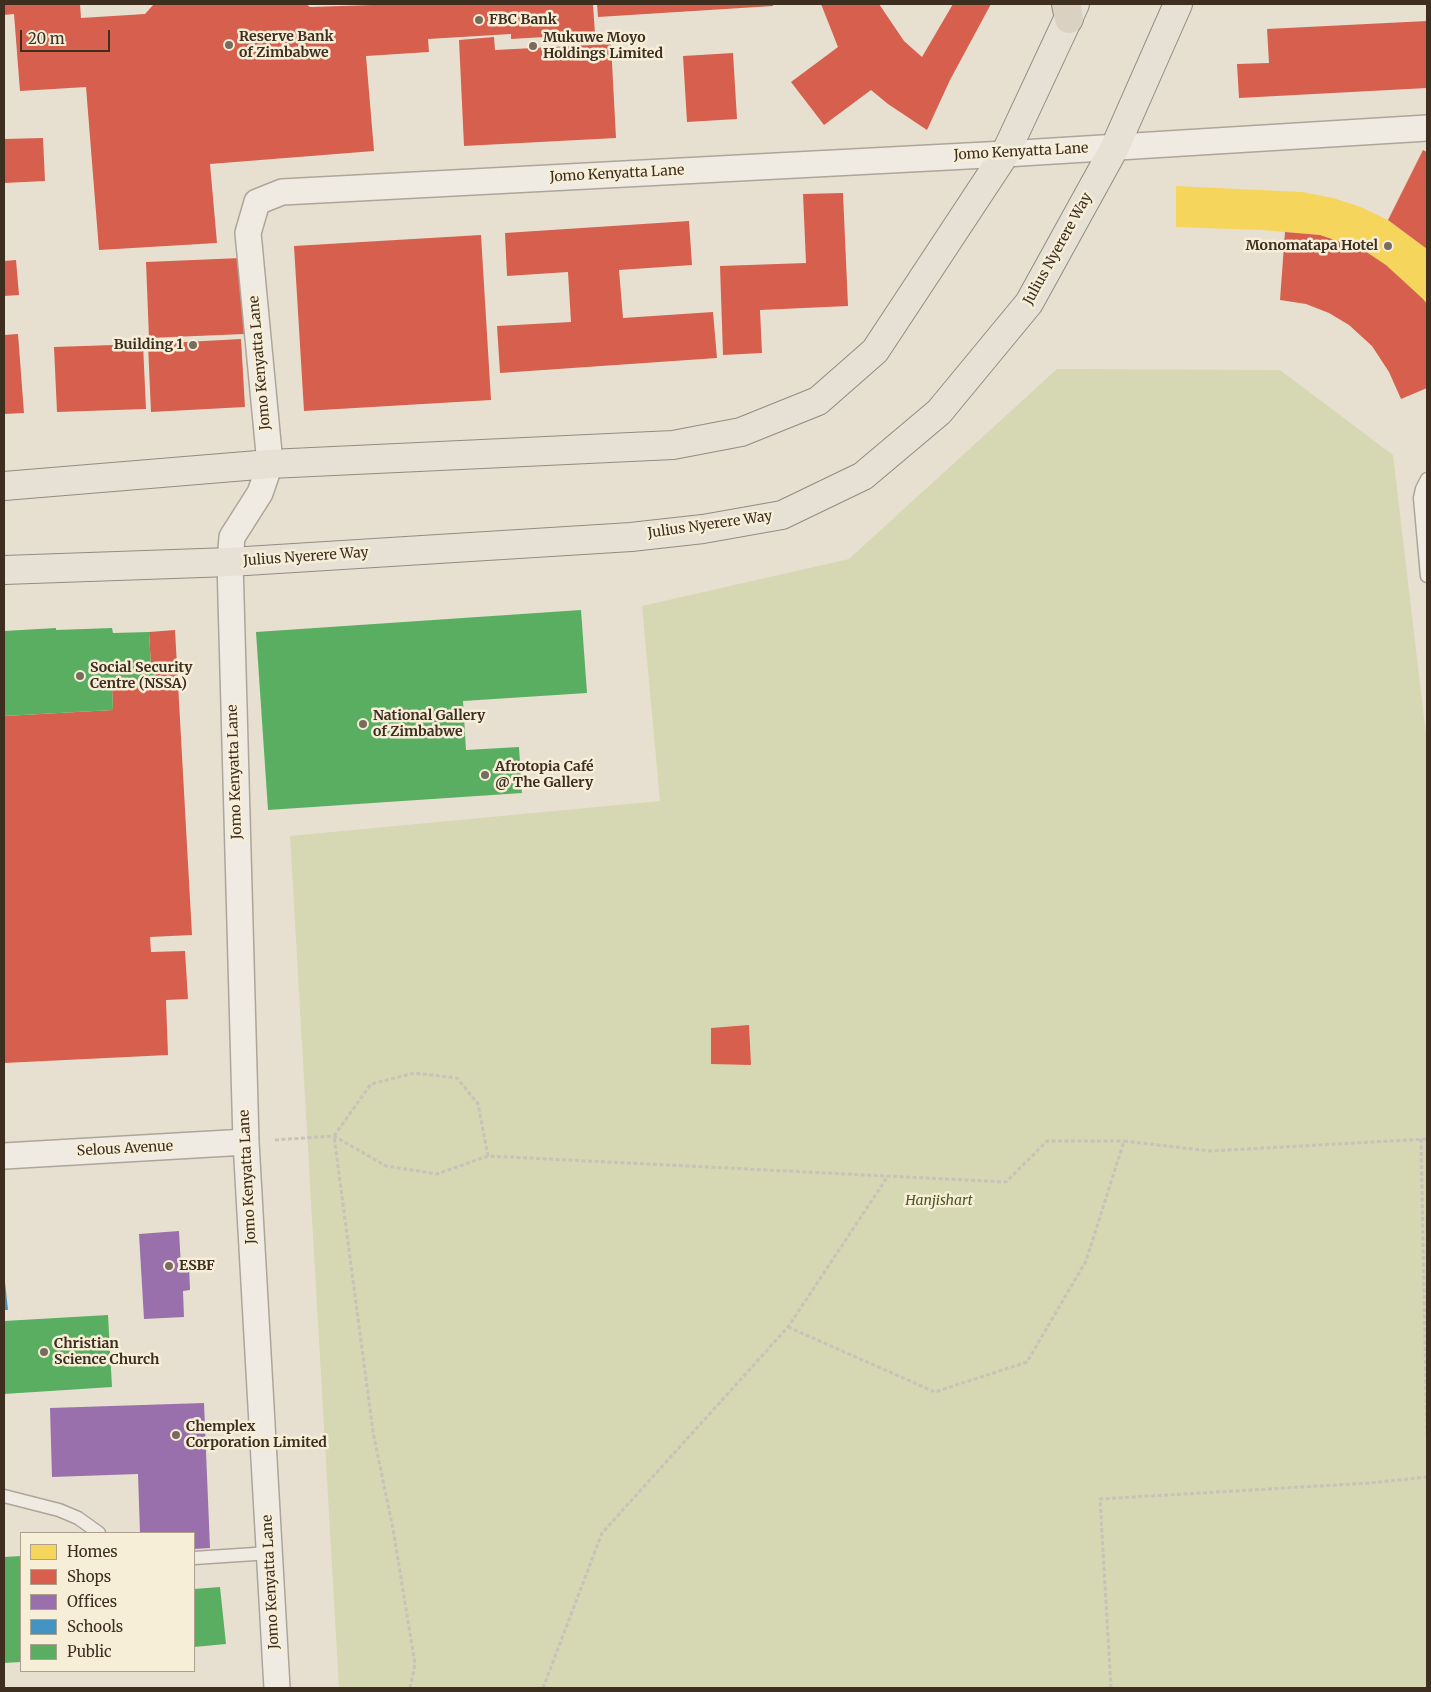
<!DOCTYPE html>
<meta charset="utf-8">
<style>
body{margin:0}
#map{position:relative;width:1431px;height:1692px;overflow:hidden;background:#e7e0d1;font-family:Merriweather,serif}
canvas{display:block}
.frame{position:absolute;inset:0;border:5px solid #3d2e20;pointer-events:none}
.legend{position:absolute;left:20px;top:1532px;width:175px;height:140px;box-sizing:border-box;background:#f7eed8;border:1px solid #ada18e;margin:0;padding:6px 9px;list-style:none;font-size:15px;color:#3d2e20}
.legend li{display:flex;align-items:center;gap:10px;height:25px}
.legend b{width:25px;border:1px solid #ada18e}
.scale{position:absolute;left:20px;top:30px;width:90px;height:22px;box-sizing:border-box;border:2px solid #3d2e20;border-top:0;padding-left:6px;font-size:15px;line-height:18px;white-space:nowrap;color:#3d2e20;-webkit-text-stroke:4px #f7eed8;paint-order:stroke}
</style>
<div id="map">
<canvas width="1431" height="1692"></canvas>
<div class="frame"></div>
<ul class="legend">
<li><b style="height:14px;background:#f6d55c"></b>Homes</li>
<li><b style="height:14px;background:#d6604d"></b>Shops</li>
<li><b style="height:14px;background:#9970ab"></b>Offices</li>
<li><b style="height:14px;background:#4393c3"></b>Schools</li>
<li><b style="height:14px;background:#5aae61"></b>Public</li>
</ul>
<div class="scale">20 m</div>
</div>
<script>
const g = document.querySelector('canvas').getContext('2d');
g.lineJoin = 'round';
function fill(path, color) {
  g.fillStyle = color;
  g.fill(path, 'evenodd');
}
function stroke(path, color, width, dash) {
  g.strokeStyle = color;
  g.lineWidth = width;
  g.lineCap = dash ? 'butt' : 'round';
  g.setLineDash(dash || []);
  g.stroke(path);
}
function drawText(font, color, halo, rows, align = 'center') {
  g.font = font + ' Merriweather,serif';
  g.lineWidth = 5;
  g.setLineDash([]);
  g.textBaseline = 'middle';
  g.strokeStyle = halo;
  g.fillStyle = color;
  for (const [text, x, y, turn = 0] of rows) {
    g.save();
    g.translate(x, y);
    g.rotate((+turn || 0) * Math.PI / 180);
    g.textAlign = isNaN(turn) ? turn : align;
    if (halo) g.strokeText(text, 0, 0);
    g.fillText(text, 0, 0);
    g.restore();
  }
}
fill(new Path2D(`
 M1057,369L1280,370L1393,455L1427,743V1688H339L290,836L660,801L642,606L849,559Z`), '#d6d7b3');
fill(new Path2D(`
 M1176,186L1302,192L1333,198L1361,207L1388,220L1427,249V304L1386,265L1368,253L1347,244L1320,235L1262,230L1176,227Z`), '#f6d55c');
fill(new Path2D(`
 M4,4H80L81,18L145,14L154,4H306L310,7L403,4H593L595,34L511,39V34L428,39L429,52L366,56L374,151L210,164L217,243L99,250L86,87L20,91L14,14L4,15Z
 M597,4H773V6L598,17Z
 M821,4H879L904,41L922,57L953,4H991L950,80L927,130L888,104L871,90L824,125L791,82L838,47Z
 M1427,21V88L1239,98L1237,64L1269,63L1267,29Z
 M494,37L495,50L611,44L616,138L464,146L459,40Z
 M733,53L737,119L687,122L683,56Z
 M43,138L45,181L4,183V139Z
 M1423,150L1427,152V249L1388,220Z
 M843,193L848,306L760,310L762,353L723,355L720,266L806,263L803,194Z
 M689,221L692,265L619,270L623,318L713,312L717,358L500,373L497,326L571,322L568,272L507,276L505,233Z
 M1285,232L1320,235L1347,244L1368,253L1386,265L1423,299L1427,304V388L1401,399L1389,372L1372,346L1349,325L1329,313L1306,304L1280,300Z
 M481,235L491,400L304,411L294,246Z
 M241,258L244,334L149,338L146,262Z
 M16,260L19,295L4,296V261Z
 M18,334L24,413L4,414V335Z
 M241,339L245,407L151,412L148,344Z
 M143,344L146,409L57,412L54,347Z
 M175,630L192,935L150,937L151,952L185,951L188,999L166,1000L168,1055L4,1063V716L113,710L112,687L156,684V667H151L149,632Z
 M749,1025L751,1065L711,1064V1028Z`), '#d6604d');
fill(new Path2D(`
 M179,1231L181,1267L189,1266L190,1290L183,1291L184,1317L144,1319L139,1234Z
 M204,1403L210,1548L194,1549V1533H140L138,1474L52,1477L50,1408Z`), '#9970ab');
fill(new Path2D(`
 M4,1282H5L8,1310H4Z`), '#4393c3');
fill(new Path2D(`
 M581,610L587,693L463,701L466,750L519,747L522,793L268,810L256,632Z
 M56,628V630L112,628L113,633L149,632L151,667H156V684L112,687L113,710L4,716V631Z
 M108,1315L112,1387L4,1394V1321Z
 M21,1556V1662L4,1663V1557Z
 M220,1587L226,1644L194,1647V1589Z`), '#5aae61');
const lane = new Path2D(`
 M1427,479L1422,489L1420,498L1427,576
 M4,1496L59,1510L78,1518L99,1533
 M194,1558L270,1553`);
const street = new Path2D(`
 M4,1156L246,1142
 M277,1688L246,1142L230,562L232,537L260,493L270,464L248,233L257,202L282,192L1005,154L1427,128`);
const primary = new Path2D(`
 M4,486L270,464L673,445L741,432L818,401L875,351L1005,154L1075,4
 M4,570L230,562L631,537L703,529L782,515L863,476L939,412L1029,303L1115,147L1178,4`);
const highway = new Path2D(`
 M1066,4L1069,19`);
stroke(lane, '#ada599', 15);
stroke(street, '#ada599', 28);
stroke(primary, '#928b80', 30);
stroke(highway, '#928b80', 30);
stroke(new Path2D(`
 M1421,1139L1427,1438
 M275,1140L334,1136L386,1166L437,1174L488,1156L1006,1182L1047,1141H1124
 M788,1327L935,1392L1027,1362L1086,1261L1124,1141L1211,1151L1427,1139
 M410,1688L415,1664L393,1529L373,1432L334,1136L371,1084L414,1073L457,1078L478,1104L488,1156
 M543,1688L602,1533L788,1327L888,1176
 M1111,1688L1100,1499L1369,1483L1427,1477`), '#c8c2b9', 3, [4, 2.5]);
stroke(lane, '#efebe3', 12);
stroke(street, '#efebe3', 25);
stroke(primary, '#e6e1d4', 28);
stroke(highway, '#dad1c2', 28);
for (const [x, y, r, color] of [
 [479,20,5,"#786c5e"],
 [229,45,5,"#786c5e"],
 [533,46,5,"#786c5e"],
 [1388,246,5,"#786c5e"],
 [193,345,5,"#786c5e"],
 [80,676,5,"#786c5e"],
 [363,724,5,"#786c5e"],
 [485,775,5,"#786c5e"],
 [169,1266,5,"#786c5e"],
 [44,1352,5,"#786c5e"],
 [176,1435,5,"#786c5e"]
]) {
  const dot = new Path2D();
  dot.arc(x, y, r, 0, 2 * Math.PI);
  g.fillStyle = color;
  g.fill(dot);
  stroke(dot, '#f7eed8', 2);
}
drawText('bold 14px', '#3d2e20', '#f7eed8', [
 ["FBC Bank",489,20],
 ["Reserve Bank",239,37],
 ["of Zimbabwe",239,53],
 ["Mukuwe Moyo",543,38],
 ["Holdings Limited",543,54],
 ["Monomatapa Hotel",1378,246,"right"],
 ["Building 1",183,345,"right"],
 ["Social Security",90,668],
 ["Centre (NSSA)",90,684],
 ["National Gallery",373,716],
 ["of Zimbabwe",373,732],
 ["Afrotopia Café",495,767],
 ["@ The Gallery",495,783],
 ["ESBF",179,1266],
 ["Christian",54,1344],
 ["Science Church",54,1360],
 ["Chemplex",186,1427],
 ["Corporation Limited",186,1443]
], 'left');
drawText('14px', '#3d2e20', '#f7eed8', [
 ["Jomo Kenyatta Lane",1021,152,-3],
 ["Jomo Kenyatta Lane",617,174,-3],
 ["Julius Nyerere Way",1058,249,-61],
 ["Jomo Kenyatta Lane",260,363,-95],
 ["Julius Nyerere Way",710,525,-8],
 ["Julius Nyerere Way",306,557,-4],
 ["Jomo Kenyatta Lane",235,772,-92],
 ["Selous Avenue",125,1149,-3],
 ["Jomo Kenyatta Lane",248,1177,-93],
 ["Jomo Kenyatta Lane",271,1582,-93]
]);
drawText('italic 14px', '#4d5a26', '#f7eed8', [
 ["Hanjishart",939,1201]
]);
</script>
